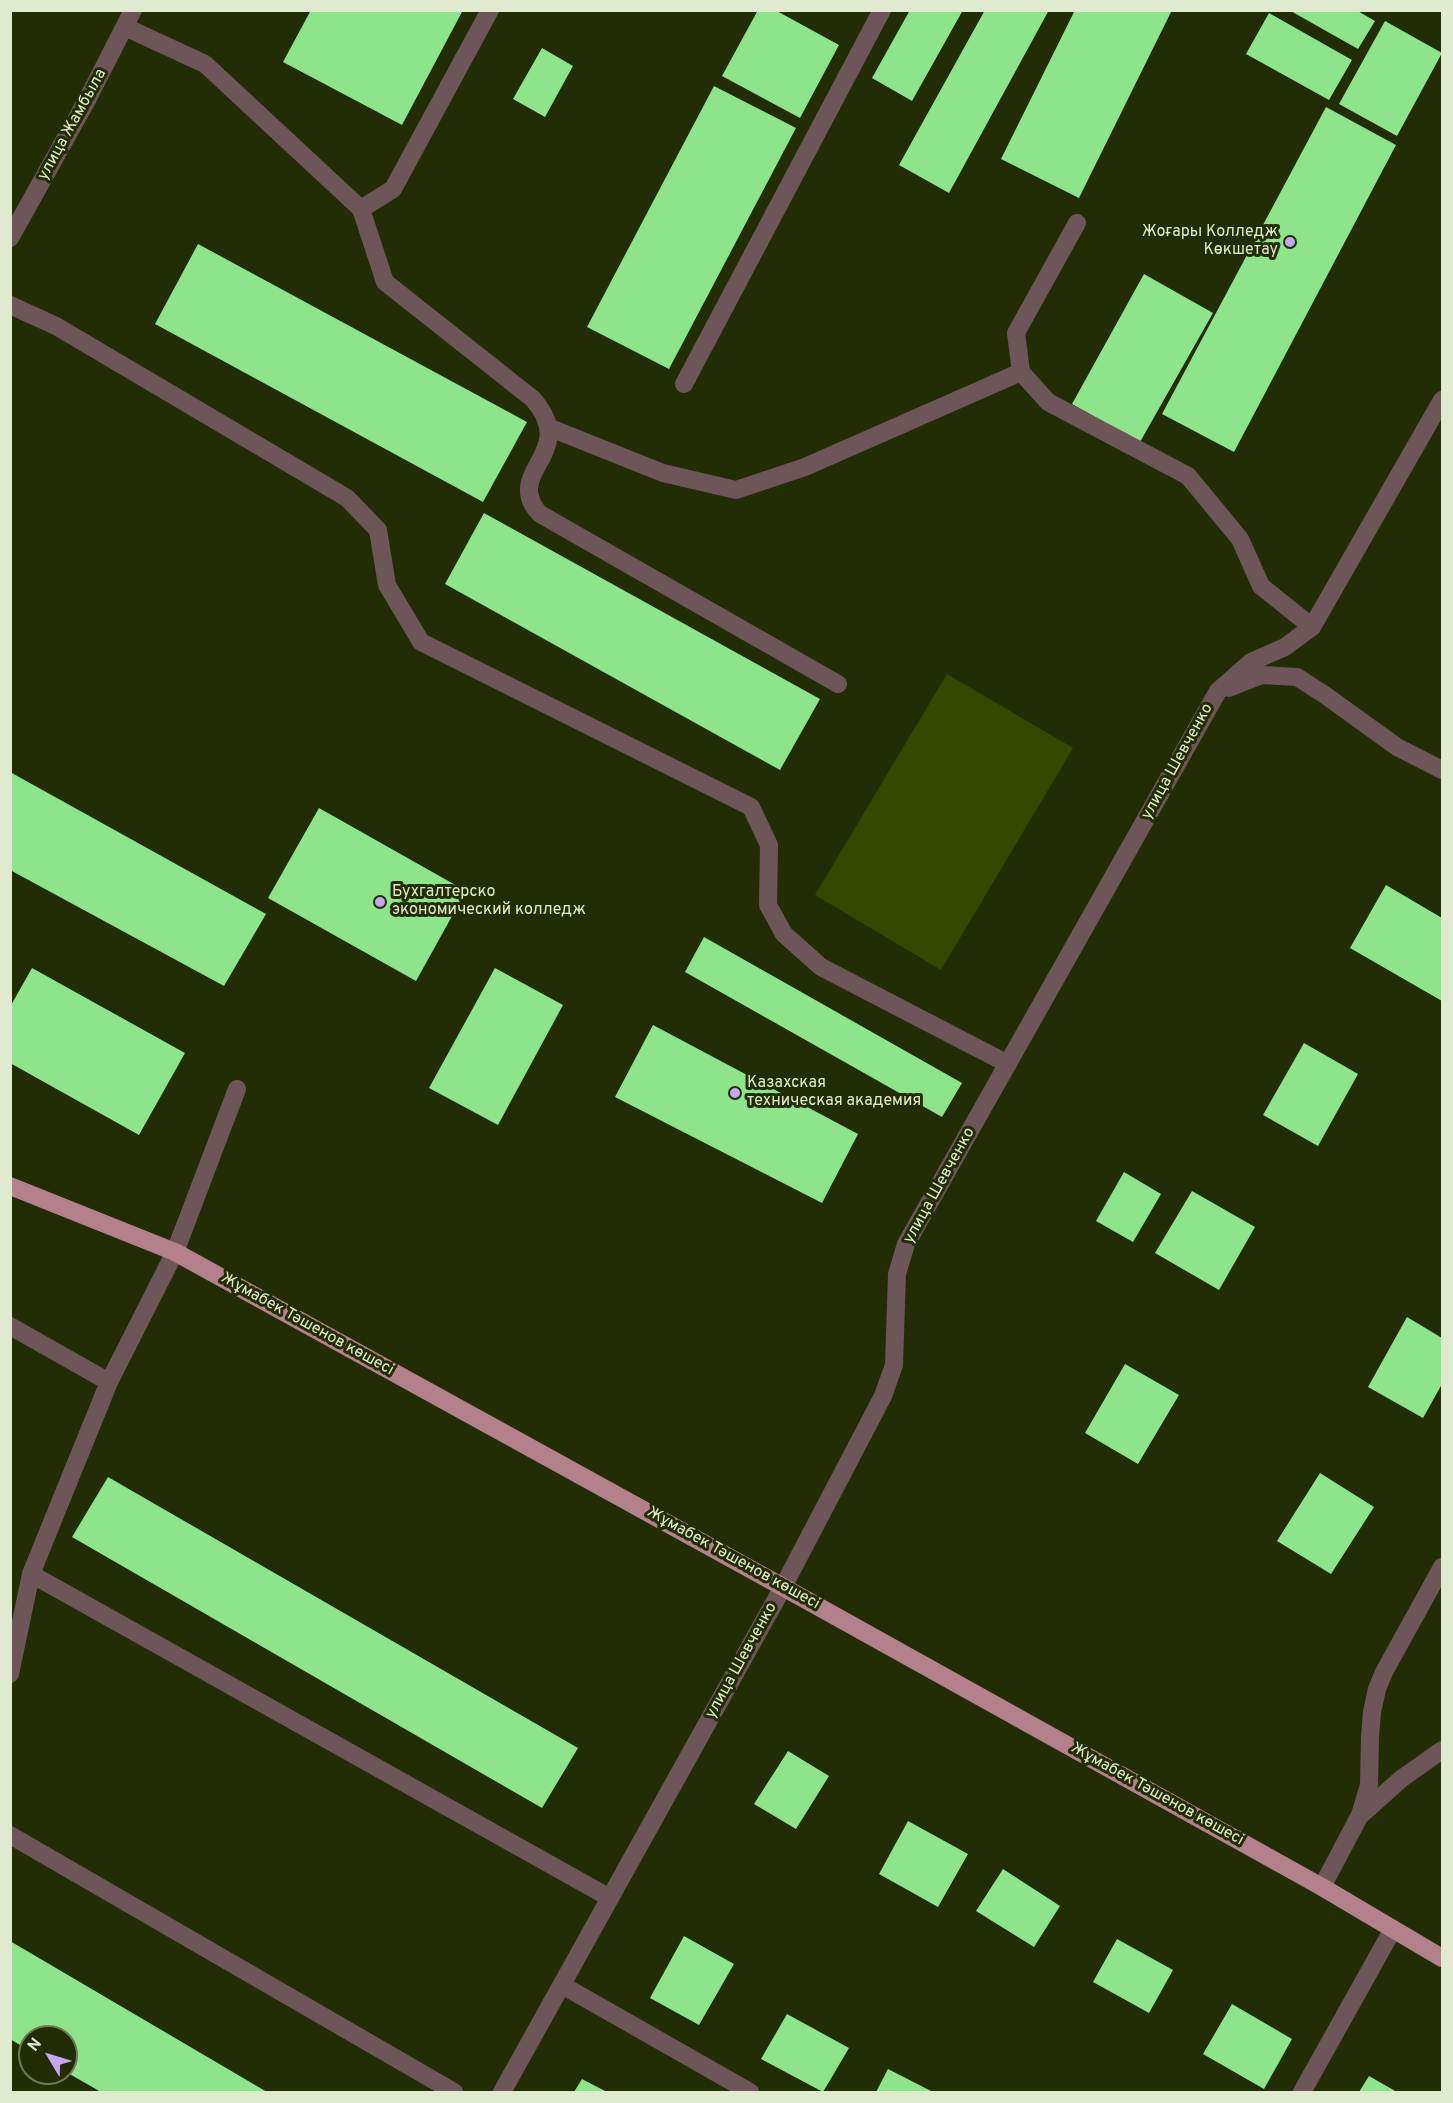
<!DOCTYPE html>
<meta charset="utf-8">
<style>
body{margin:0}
#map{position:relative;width:1453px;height:2103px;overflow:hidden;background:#222d05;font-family:Overpass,sans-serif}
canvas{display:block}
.frame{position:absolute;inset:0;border:12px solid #e0eace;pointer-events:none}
.north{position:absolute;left:18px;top:2025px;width:60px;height:60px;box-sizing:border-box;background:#222d05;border:2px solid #6e7955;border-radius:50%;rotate:308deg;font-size:16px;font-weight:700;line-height:24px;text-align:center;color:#e0eace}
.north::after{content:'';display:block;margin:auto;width:21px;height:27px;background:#c6a6f0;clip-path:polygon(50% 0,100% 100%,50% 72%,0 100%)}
</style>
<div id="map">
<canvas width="1453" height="2103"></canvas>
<div class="frame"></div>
<div class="north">N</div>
</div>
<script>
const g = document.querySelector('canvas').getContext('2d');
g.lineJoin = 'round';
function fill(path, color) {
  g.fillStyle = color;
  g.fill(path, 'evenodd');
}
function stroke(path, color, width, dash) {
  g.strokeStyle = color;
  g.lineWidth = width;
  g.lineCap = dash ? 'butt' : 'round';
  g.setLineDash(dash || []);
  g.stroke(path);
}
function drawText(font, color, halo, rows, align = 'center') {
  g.font = font + ' Overpass,sans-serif';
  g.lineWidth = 6;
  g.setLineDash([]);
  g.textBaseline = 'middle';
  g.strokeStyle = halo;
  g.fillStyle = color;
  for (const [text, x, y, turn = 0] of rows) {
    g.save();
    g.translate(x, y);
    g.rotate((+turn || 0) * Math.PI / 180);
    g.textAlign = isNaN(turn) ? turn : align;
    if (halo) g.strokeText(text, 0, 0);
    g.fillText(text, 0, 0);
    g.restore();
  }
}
fill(new Path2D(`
 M947,674L1073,748L941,970L815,895Z`), '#364700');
fill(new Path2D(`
 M311,10H463L402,125L283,62Z
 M758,10H775L839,45L800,118L722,76Z
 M910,10H963L912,101L872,78Z
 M985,10H1049L949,193L899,165Z
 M1075,10H1172L1079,198L1001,159Z
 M1289,10H1356L1375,21L1358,49Z
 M1269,13L1352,60L1329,100L1246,54Z
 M1385,21L1442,53L1397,136L1339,104Z
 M542,48L573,66L545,117L513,99Z
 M714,86L796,128L669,369L587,327Z
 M1326,107L1396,145L1234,452L1162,414Z
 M198,244L527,422L483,502L155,324Z
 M1144,274L1213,313L1140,442L1072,404Z
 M484,513L820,699L780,770L445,584Z
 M10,772L266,914L224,986L10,870Z
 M319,808L466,891L416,981L268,898Z
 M1386,885L1442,918V1001L1350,948Z
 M704,937L962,1083L942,1117L685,972Z
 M32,968L185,1053L139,1135L10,1063V1007Z
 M495,968L563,1005L498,1125L429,1088Z
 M653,1025L858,1134L822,1203L615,1097Z
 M1304,1043L1358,1074L1318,1146L1263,1115Z
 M1124,1172L1161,1194L1133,1242L1096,1221Z
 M1192,1191L1255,1227L1219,1290L1155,1253Z
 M1407,1317L1442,1338V1384L1423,1418L1368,1387Z
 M1125,1364L1179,1395L1138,1464L1085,1433Z
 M1320,1473L1374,1507L1331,1574L1277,1541Z
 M108,1477L578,1748L542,1808L72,1537Z
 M788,1751L829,1776L796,1829L754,1804Z
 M908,1821L968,1854L938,1907L879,1874Z
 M1003,1869L1060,1906L1034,1947L976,1911Z
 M684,1936L734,1964L699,2025L650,1998Z
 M1117,1939L1173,1970L1149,2013L1093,1982Z
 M10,1941L267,2092H101L66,2072V2037H30V2051L10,2039Z
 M1232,2004L1292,2039L1264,2089L1203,2054Z
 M787,2014L849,2048L823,2092L761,2059Z
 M888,2069L933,2092H876Z
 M1369,2076L1397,2092H1359Z
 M582,2079L607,2092H574Z`), '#8ee48b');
stroke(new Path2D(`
 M125,27L205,64L361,209L385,282L533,399C576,449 515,467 532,503C534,507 537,511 540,514L838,684
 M361,209L393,189L490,10
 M1077,223L1016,333L1021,372L1048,402L1188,476L1240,539L1261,586L1312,627
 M10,238L87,100L133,10
 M10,305L56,326L347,498L378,530L387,585L421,642L751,807L769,845L768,905L784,934L821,967L1008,1064
 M684,384L882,10
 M548,427L663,473L736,490L805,467L1021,372
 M1229,688L1262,675L1297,677L1325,695L1397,747L1442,770
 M10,1326L109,1382
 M31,1574L610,1898
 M10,1674L31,1574L109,1382L175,1252L237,1089
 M1362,1814L1401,1779L1442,1750
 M10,1835L454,2092
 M1322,1887L1360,1815L1369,1785L1370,1737L1372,1712L1377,1689L1384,1672L1442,1567
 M562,1985L750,2092
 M502,2092L783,1587L883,1396L894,1365L897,1274L906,1244L1218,691L1251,662L1285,647L1312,627L1442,400
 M1302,2092L1393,1929`), '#6e555a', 18);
stroke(new Path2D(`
 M10,1186L175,1252L783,1587L1322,1887L1442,1958`), '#b3808c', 18);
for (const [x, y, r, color] of [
 [1290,242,6,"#c6a6f0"],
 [380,902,6,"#c6a6f0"],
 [735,1093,6,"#c6a6f0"]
]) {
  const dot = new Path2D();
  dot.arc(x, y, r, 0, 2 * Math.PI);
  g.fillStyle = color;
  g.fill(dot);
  stroke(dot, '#222d05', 2);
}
drawText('16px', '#e0eace', '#222d05', [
 ["улица Жамбыла",73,125,-61],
 ["улица Шевченко",1178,762,-61],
 ["улица Шевченко",940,1186,-61],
 ["Жұмабек Тәшенов көшесі",307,1325,29],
 ["Жұмабек Тәшенов көшесі",733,1559,29],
 ["улица Шевченко",742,1661,-61],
 ["Жұмабек Тәшенов көшесі",1157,1795,29]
]);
drawText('16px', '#e0eace', '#222d05', [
 ["Жоғары Колледж",1278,233,"right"],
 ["Көкшетау",1278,251,"right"],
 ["Бухгалтерско",392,893],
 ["экономический колледж",392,911],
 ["Казахская",747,1084],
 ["техническая академия",747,1102]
], 'left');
</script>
